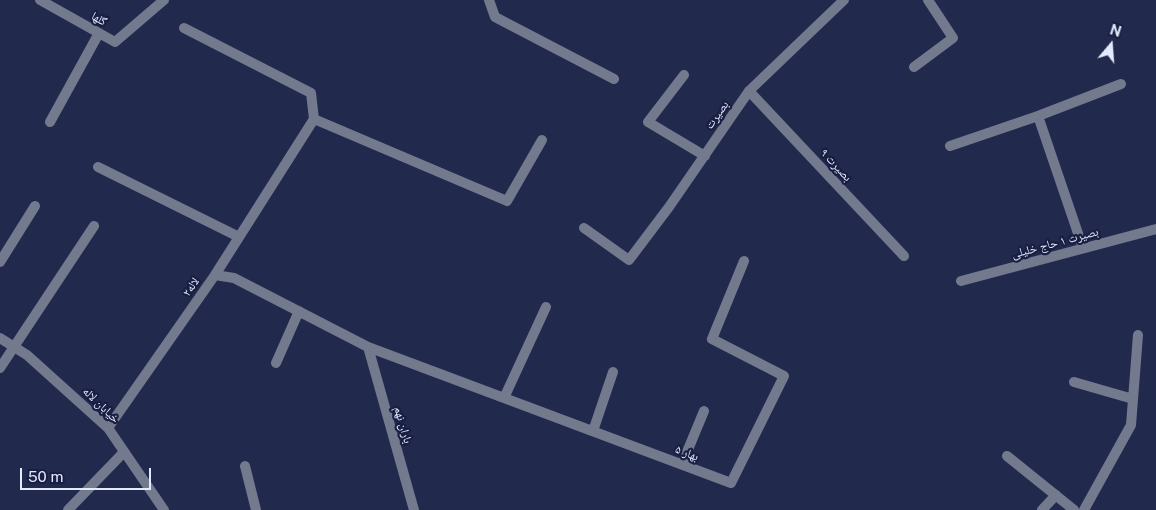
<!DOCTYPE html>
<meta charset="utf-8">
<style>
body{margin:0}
#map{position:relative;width:1156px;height:510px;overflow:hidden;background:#21294d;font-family:"Public Sans",sans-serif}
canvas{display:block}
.north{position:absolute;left:1086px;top:20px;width:50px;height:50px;-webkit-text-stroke:4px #181f42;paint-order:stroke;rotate:18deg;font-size:14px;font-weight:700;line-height:20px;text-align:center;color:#e4eafd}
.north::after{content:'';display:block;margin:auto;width:18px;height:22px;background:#e4eafd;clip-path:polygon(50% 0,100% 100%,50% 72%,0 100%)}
.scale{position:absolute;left:20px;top:468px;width:131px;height:22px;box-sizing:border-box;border:2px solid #e4eafd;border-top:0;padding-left:6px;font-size:15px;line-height:18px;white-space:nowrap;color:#e4eafd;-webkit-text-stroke:4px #181f42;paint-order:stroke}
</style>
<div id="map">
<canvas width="1156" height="510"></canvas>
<div class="north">N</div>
<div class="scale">50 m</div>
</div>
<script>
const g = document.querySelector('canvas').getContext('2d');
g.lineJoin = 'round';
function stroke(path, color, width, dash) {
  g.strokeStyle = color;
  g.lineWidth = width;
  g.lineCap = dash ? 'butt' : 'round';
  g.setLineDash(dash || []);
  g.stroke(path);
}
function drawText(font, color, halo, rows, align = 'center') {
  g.font = font + ' "Public Sans","Noto Naskh Arabic",sans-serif';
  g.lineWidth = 4.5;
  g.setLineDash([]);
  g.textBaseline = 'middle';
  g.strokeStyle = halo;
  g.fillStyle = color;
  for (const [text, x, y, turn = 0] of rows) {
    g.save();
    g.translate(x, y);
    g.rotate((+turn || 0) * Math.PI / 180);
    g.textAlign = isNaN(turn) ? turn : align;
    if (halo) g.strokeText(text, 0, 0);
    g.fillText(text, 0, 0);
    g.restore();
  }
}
stroke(new Path2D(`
 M40,0L115,42L164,0
 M489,0L495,17L614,79
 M184,28L311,93L314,119
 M914,67L953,38L928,0
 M684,75L648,122L705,156
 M749,91L904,256
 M50,122L99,33
 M950,146L1038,116
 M98,167L239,237
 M584,228L629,260L669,207L749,91L844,0
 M1083,248L1038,116L1121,84
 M0,262L35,206
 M215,275L314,119L507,201L542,140
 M961,281L1156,229
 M0,338L27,355L108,428L164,510
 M368,347L414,510
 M276,363L299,311
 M0,368L94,226
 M1074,382L1133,399
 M504,398L546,307
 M108,428L215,275L234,278L368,347L731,483L784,376L712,339L744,261
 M593,431L613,372
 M1007,456L1074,510
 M682,464L704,411
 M245,466L256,510
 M68,510L124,452
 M1042,510L1056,495
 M1084,510L1131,425L1138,335`), '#747a8d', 10);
drawText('12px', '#e4eafd', '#181f42', [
 ["گلها",99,19,30],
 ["بصیرت",717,115,-55],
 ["بصیرت ۹",836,165,47],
 ["بصیرت ۱ حاج خلیلی",1055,243,-15],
 ["لاله۲",191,287,-55],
 ["خیابان لاله",101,405,44],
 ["باران نهم",403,425,74],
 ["بهار ۵",687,453,21]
]);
</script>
